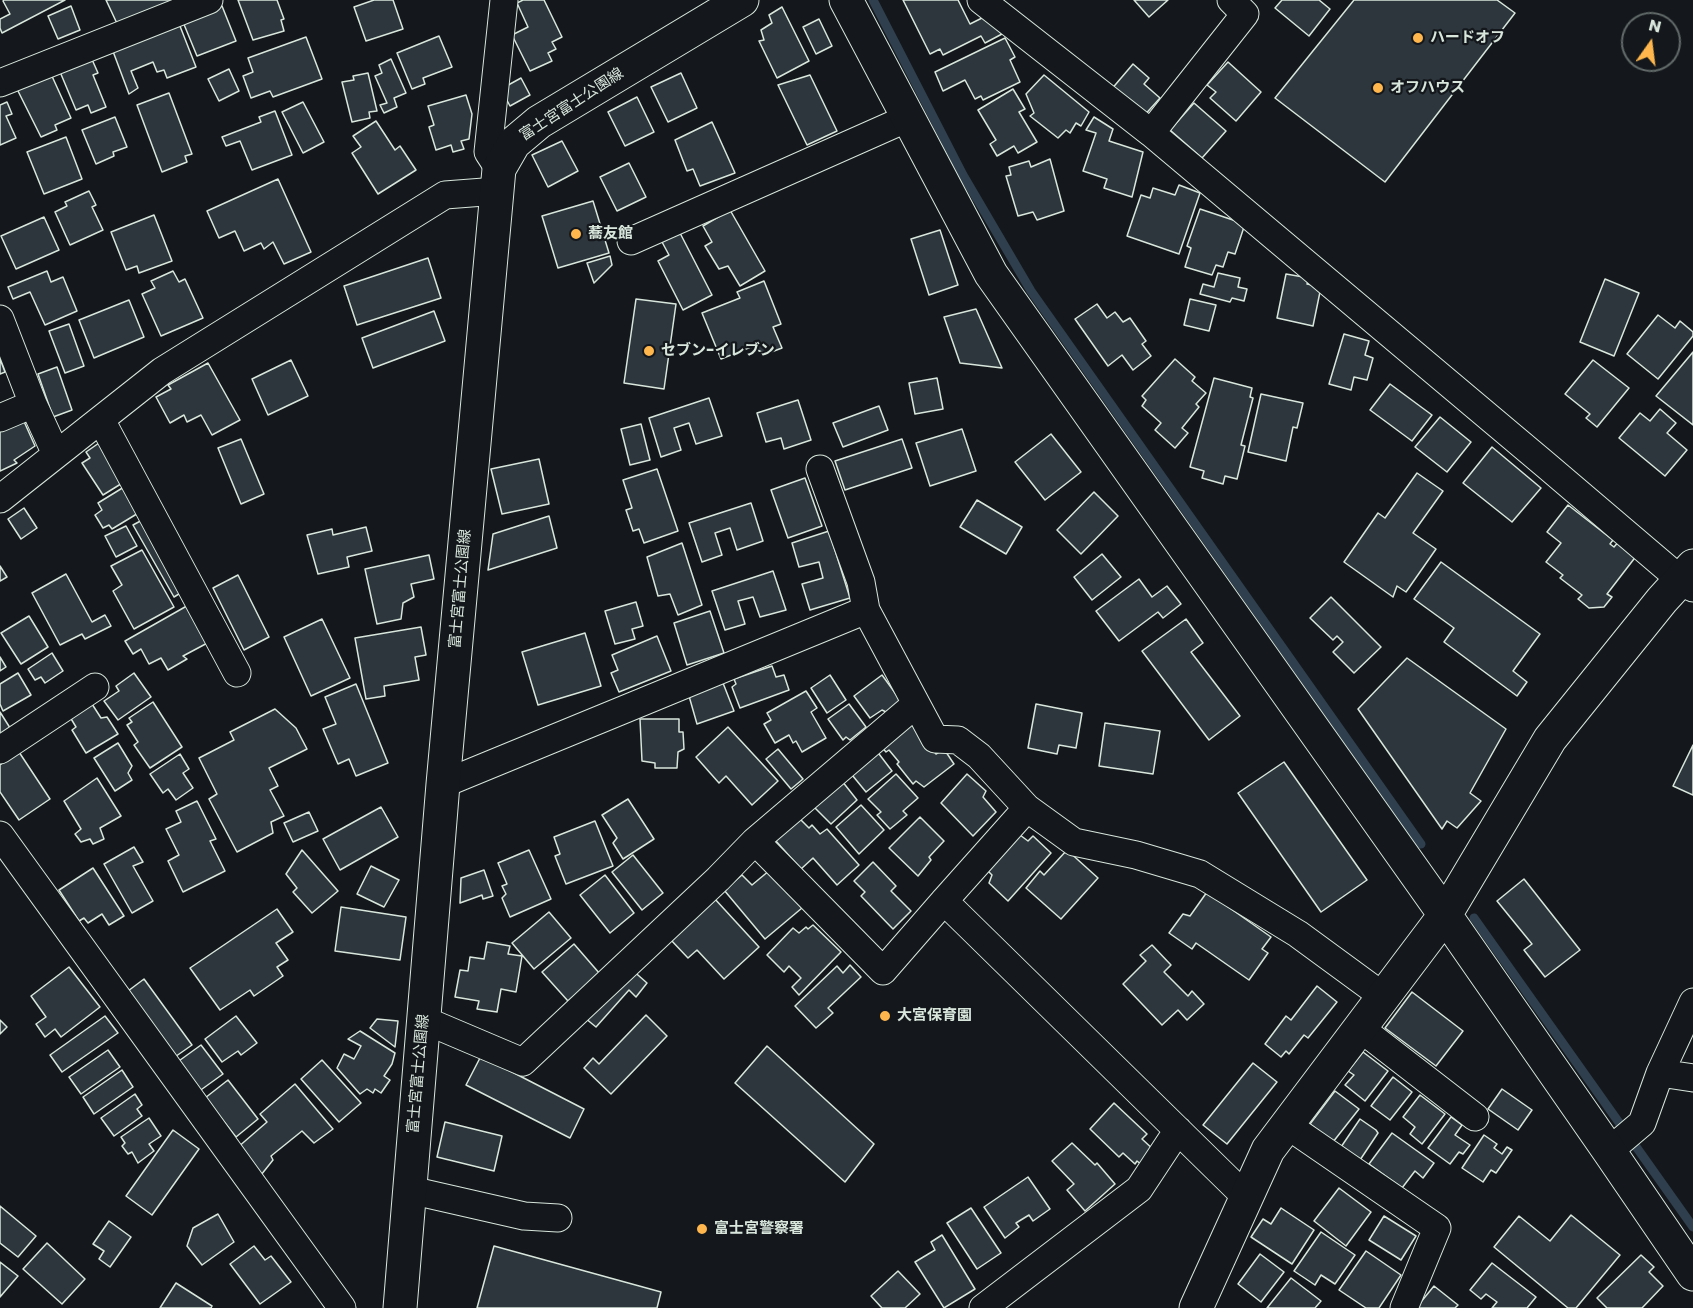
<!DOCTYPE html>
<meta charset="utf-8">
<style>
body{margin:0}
#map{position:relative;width:1693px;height:1308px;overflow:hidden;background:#14181c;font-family:Poppins,sans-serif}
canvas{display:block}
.north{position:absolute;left:1621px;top:12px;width:60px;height:60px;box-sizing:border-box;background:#14181c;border:2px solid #626a69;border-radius:50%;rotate:14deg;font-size:16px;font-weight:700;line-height:24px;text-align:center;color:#d8e6dc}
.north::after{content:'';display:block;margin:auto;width:21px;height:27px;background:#ffb74d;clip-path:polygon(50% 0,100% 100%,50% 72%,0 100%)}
</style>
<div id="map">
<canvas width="1693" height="1308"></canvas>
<div class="north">N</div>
</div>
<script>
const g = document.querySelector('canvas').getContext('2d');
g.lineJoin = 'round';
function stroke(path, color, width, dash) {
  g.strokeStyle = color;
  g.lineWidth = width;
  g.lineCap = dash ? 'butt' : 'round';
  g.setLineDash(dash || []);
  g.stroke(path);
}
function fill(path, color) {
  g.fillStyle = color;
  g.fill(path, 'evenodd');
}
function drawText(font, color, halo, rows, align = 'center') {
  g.font = font + ' Poppins,"Noto Sans JP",sans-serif';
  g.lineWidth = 4.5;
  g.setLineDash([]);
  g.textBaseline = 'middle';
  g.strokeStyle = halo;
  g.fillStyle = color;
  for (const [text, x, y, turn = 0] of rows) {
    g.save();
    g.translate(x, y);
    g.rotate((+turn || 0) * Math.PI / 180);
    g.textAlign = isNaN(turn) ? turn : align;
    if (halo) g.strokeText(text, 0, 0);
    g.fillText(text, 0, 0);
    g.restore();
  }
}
stroke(new Path2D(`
 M873,0L963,175L1031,291L1421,844
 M1474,918L1693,1227`), '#2f3f4d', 9);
const building = new Path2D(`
 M4,0H65L2,33L0,28V19L10,14L3,1Z
 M106,0H173L121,32Z
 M238,0H277L284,19L281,20L284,31L253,40Z
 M374,0H393L403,29L366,41L354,7Z
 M523,0H544L562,37L552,42L556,49L548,53L552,61L530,71L512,35L528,27L517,3Z
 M903,0H958L970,24L986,16L1002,34L985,43L981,36L943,55L940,49L930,54Z
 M1134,0H1168L1149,17Z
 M1282,0H1319L1330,9L1309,36L1275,8Z
 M1354,0H1497L1515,13L1385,182L1275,98Z
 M71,6L80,30L58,39L48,16Z
 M222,6L236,41L197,56L183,22Z
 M782,7L809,61L777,78L759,41L764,40L761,30L772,23L769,15Z
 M819,19L832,46L816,54L803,27Z
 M178,21L196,67L167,78L164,70L157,72L153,62L131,71L138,88L129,94L111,46Z
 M439,36L452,67L423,78L425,84L412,89L397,53Z
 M306,37L322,79L273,97L270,91L251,98L243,76L253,72L248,58Z
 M1005,38L1015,57L1010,60L1020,82L983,100L981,96L975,99L965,80L943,91L935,72Z
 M90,55L98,73L93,75L106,107L91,113L88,105L76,110L58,67Z
 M391,59L406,93L394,98L397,107L384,113L380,105L387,103L375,76L382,73L379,65Z
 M1228,62L1261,92L1236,121L1210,98L1216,92L1207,85Z
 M1133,64L1149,78L1144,84L1160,98L1142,118L1110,91Z
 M229,69L239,91L219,101L208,79Z
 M368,73L377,111L369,112L370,118L352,122L342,82L354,80L353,76Z
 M681,73L697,108L668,122L651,87Z
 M51,74L71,118L55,125L57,130L41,137L16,87Z
 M810,75L837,131L807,145L778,85Z
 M1044,75L1089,112L1081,126L1076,123L1070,133L1066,130L1058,138L1030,116L1034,113L1026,94Z
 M521,78L530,95L510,106L501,89Z
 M1013,89L1025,109L1019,112L1037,142L1018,153L1014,146L997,156L990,144L996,140L978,110Z
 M169,93L192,154L185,156L187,162L162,172L137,105Z
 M466,95L472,114L469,139L461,141L464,149L453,152L451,145L436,150L429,127L434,125L428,106Z
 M637,97L654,132L625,146L608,112Z
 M7,102L12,114L6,116L16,138L0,145V105Z
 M303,102L324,142L303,153L282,112Z
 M1194,103L1226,131L1202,158L1170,130Z
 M275,111L292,155L252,170L240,141L226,146L222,137L261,122L259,117Z
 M115,117L127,147L113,152L114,156L96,164L82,130Z
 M1094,117L1113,129L1109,141L1143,152L1132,197L1104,188L1107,179L1083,171L1096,133L1086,130Z
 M376,121L395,150L400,146L416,170L378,194L352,153L361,147L353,136Z
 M712,122L735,173L700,186L693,169L687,171L675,140Z
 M66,137L82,179L44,194L27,152Z
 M562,141L578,171L548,187L532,155Z
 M1050,159L1064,211L1037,220L1033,212L1018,216L1006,176L1011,175L1009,167L1029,161L1031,167Z
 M629,163L646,197L617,211L600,177Z
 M278,179L311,252L284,264L273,242L264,249L261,243L244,251L235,231L219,238L207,211Z
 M1179,185L1200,193L1179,254L1127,236L1141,195L1150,198L1153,188L1175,195Z
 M89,191L96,205L92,207L103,230L70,245L55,212L67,206L65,202Z
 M593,201L609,253L558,268L542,216Z
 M1200,209L1245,224L1235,254L1228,252L1223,267L1216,265L1212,275L1185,267L1191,248L1187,246Z
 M730,210L765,271L740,286L728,266L719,269L705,246L712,242L703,226Z
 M154,215L172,261L139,273L137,266L126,270L111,232Z
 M44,217L59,250L16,269L1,236Z
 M940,230L958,285L929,295L911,239Z
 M680,233L712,295L683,310L658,261L669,255L662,242Z
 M610,256L612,265L594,283L587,263Z
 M428,258L441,298L357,325L344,286Z
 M47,271L51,282L63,277L77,311L45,325L30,292L13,299L8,287Z
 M173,271L179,282L185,279L203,318L161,336L142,294L155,288L151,281Z
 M1218,273L1240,278L1238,287L1247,289L1244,301L1232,298L1230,302L1200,294L1203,284L1214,287Z
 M1286,274L1309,278L1307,284L1321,287L1313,326L1277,318Z
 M1605,279L1639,293L1614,356L1580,342Z
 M764,281L781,324L773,327L782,348L766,354L751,347L721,359L702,313L740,298L737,292Z
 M636,299L676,304L664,389L624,383Z
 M1190,299L1216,305L1209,331L1184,325Z
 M129,300L144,337L94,358L79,320Z
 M1097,304L1107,318L1115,312L1123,322L1130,318L1146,341L1142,344L1151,356L1133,370L1122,355L1108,366L1075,319Z
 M976,309L1002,368L960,363L944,317Z
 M434,311L445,341L373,368L362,338Z
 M1658,315L1675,328L1680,321L1693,332V336L1658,379L1627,354Z
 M69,324L84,366L65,373L49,331Z
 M1344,334L1369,341L1365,355L1373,358L1367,380L1354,377L1351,390L1329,384Z
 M1693,352V425L1656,396Z
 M0,359L5,372L0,374Z
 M1175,359L1195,377L1192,381L1206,393L1196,404L1199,407L1182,428L1188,433L1175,448L1155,430L1161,423L1142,406L1146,400L1142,396Z
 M291,360L308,396L268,415L252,379Z
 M1593,360L1629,388L1597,427L1586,418L1590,414L1565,394Z
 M208,363L240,420L212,435L201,415L187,422L184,415L170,423L156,397L171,389L168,385Z
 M57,367L72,410L53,417L38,374Z
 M937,378L943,409L915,414L909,383Z
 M1214,378L1252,388L1250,397L1253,398L1241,445L1245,446L1237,479L1225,476L1223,484L1202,478L1204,471L1190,467Z
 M1390,384L1432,415L1412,441L1370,410Z
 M1261,394L1303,403L1297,428L1293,427L1286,461L1248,452Z
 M709,398L722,436L696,444L689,423L674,428L681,450L661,457L649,418Z
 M798,400L811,440L784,449L781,438L766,442L757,413Z
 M879,406L888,430L843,447L833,423Z
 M1660,409L1676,423L1667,433L1687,450L1665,476L1619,438L1640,413L1650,421Z
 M22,417L35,446L14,460L17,463L0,471V427Z
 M1440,417L1471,442L1447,472L1415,447Z
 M641,424L650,460L630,465L621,429Z
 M962,429L976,471L930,486L916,443Z
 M1051,434L1081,472L1045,500L1015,462Z
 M241,439L264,494L241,504L218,448Z
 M902,439L912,468L845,490L835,461Z
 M99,443L124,482L103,495L82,463L90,458L86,452Z
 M1492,447L1541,488L1512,522L1463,483Z
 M539,459L549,504L502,514L491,469Z
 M657,469L678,531L644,543L639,529L633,531L626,510L632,508L623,480Z
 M1417,473L1443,491L1413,533L1436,549L1406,592L1397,586L1393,597L1344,562L1378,513L1385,518Z
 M805,478L822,526L788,538L771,490Z
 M124,487L140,512L112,529L109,525L103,528L95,515L102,510L98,503Z
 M1094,492L1118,516L1081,554L1057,530Z
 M977,500L1022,527L1006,554L960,527Z
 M751,503L763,541L737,550L730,528L715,533L722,555L702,562L689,523Z
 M1568,505L1613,540L1610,544L1614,547L1619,541L1637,555L1607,594L1612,597L1604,607L1589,608L1578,599L1582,595L1560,578L1563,575L1546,562L1561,543L1547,532Z
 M24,508L37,528L21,539L8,519Z
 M549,516L557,548L488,570L493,534Z
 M146,518L187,589L174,597L133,525Z
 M126,526L137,546L116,557L105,536Z
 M366,527L372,551L347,557L349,567L318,574L307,535L332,529L333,535Z
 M829,531L850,598L810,610L802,584L823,578L819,562L799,567L792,543Z
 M682,543L702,605L678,615L670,594L658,596L647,557Z
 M142,550L174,607L134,629L113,591L122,585L111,566Z
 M1102,554L1121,577L1092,600L1074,577Z
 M429,555L434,579L411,584L414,597L403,603L401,619L377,624L365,569Z
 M1441,562L1540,634L1513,671L1527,682L1517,696L1444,642L1454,628L1414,599Z
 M0,566L7,577L0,581Z
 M773,571L786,610L760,617L753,597L738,601L745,624L725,630L712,591Z
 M66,574L92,622L105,615L111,626L85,639L82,634L60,645L32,593Z
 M238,575L269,637L244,650L213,588Z
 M1139,579L1152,597L1167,586L1181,604L1163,618L1158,612L1119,641L1096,611Z
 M1331,597L1381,647L1354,673L1333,652L1343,642L1337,636L1333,640L1310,618Z
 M636,602L643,626L632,629L635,639L615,644L605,611Z
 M192,603L213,640L183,656L187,659L168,670L161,658L149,664L141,649L133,654L125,641Z
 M710,611L724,653L687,665L674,623Z
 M29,616L48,647L21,664L1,633Z
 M322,619L350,678L311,696L284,637Z
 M1186,619L1203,643L1191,652L1240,716L1209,740L1142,651Z
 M421,627L426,655L415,657L419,680L384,686L385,696L366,699L355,638Z
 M585,633L601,686L538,705L522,652Z
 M657,636L671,671L619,692L611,673L618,670L612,655Z
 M52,653L63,671L45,683L41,677L35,680L28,669Z
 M0,657L6,667L0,671Z
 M1407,658L1506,729L1470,793L1481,801L1457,828L1447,821L1442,829L1358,709Z
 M772,666L776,677L784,675L789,690L740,708L732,687L736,684L734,679Z
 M18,673L31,695L3,711L0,704V684Z
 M134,673L151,697L118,720L104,701L119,691L116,686Z
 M830,675L846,700L827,713L811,688Z
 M882,675L901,701L886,712L882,710L870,718L854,696Z
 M723,683L734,711L697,724L689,696Z
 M356,684L388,763L356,776L349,759L338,764L323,729L336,724L325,697Z
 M806,691L817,708L811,712L826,738L802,752L796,741L793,743L789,735L775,743L764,724L771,720L767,713Z
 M153,702L182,747L150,768L134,745L138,742L127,725L132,722L129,718Z
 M92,704L101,718L107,717L118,734L86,753L72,730L76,727L70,717Z
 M849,704L866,727L850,740L846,737L843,740L828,719Z
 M1036,704L1082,713L1076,748L1059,745L1057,754L1028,748Z
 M275,709L296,728L307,749L269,768L278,786L270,790L284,816L271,822L273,833L237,852L209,799L217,794L199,758L234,740L230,732Z
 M0,712L12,731L0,737Z
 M640,719H679V732H683L684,749L678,752L677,768H655V763L642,761Z
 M911,720L936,754L944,749L954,764L924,787L916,781L913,784L897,764L899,762L889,750L886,752L879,744Z
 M1105,723L1160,731L1153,774L1099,766Z
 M728,727L778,781L752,805L726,776L719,783L696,757Z
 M118,743L132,766L128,773L132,780L115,791L94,758Z
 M1693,745V795L1673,786Z
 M778,749L803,779L791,789L766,759Z
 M876,750L892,771L866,792L848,770Z
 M19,752L50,799L19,820L0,792V765Z
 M180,754L189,769L183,773L193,788L176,800L168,789L163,793L150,774Z
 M1284,762L1367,880L1321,912L1238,793Z
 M896,774L918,798L903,811L907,815L890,829L877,815L881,812L868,799Z
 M967,774L986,791L983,797L996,812L973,836L941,803Z
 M97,778L121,816L100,828L104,839L93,844L90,839L81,842L75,834L81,829L64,801Z
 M842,781L857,800L831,824L814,807Z
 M628,799L654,839L623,859L613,843L617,838L602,815Z
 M197,801L216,839L210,841L225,871L183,892L168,861L179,855L166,829L181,822L176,811Z
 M861,805L884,830L859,854L836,827Z
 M381,807L398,837L340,870L323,839Z
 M309,812L318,831L293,842L284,823Z
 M798,817L809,828L812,825L820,834L827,829L859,865L837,885L813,858L801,869L775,840Z
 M920,817L944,841L929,857L931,860L918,876L889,848Z
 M595,821L613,866L566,884L555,856L560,854L554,837Z
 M1020,835L1028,841L1033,836L1051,853L1008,901L989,883L992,875L988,871Z
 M134,847L143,862L133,866L153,901L132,913L104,864Z
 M302,850L338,891L312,913L293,892L297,888L286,874Z
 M529,850L551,899L510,917L502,898L506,894L502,886L507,884L498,863Z
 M1067,850L1098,878L1061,919L1026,888L1040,871L1044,875Z
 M633,855L663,893L642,910L612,872Z
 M873,862L896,886L891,891L911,911L893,929L861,896L865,892L854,881Z
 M371,866L399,880L384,907L357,894Z
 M93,868L124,916L109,925L102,914L88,923L84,918L79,921L59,890Z
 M484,870L493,896L483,899L482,895L460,903L461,878Z
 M770,870L802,908L765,939L724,890L742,875L752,885Z
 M605,875L634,913L610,933L580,895Z
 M1524,879L1580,950L1545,977L1524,950L1532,944L1497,901Z
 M1207,892L1271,937L1262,949L1268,953L1249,980L1196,943L1192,949L1169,933L1183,914L1190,916Z
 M714,898L759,947L724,979L697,950L688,958L670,939Z
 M341,907L406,917L400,960L335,951Z
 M277,909L293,932L276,943L288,960L277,967L283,976L254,996L250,990L220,1010L190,968Z
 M549,912L571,938L534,969L512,943Z
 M813,925L841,952L799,995L792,987L801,978L789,966L784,972L767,955L793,928L799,933L806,927L808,929Z
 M487,942L510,946L508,954L522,956L516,992L501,989L497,1012L477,1009L479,1001L455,997L460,970L468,971L470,957L484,959Z
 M574,944L600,974L568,1001L542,972Z
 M1152,945L1171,965L1164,972L1188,996L1192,991L1204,1004L1187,1020L1178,1010L1162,1025L1123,984L1146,961L1140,955Z
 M850,965L861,977L828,1008L833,1013L816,1028L795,1006L837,966L843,973Z
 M69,967L100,1007L61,1037L55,1029L45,1037L36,1024L46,1017L31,996Z
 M630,968L647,983L636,997L629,990L596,1027L585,1018Z
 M144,979L192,1045L172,1059L124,994Z
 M1317,986L1337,1002L1308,1038L1304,1035L1289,1054L1286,1051L1281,1057L1265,1044L1286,1016L1291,1020Z
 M1412,992L1463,1031L1436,1066L1385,1028Z
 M646,1015L667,1036L611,1094L584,1068L593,1058L599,1064Z
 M105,1016L118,1033L62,1072L50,1055Z
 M236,1016L257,1043L241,1055L238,1051L222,1062L205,1039Z
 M377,1019L398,1021L395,1047L370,1028Z
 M0,1020L7,1027L0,1034Z
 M360,1031L395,1053L392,1064L384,1076L390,1080L381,1093L375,1089L373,1093L367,1089L360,1094L337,1068L344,1054L354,1059L361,1046L348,1039Z
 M201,1045L223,1074L198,1092L176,1063Z
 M767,1046L874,1144L845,1182L735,1083Z
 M108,1050L120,1067L81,1094L69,1077Z
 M1363,1052L1388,1071L1365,1101L1345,1085L1354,1075L1348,1071Z
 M481,1056L584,1109L570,1138L466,1085Z
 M322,1060L361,1103L339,1122L301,1079Z
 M1253,1063L1277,1082L1227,1144L1203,1125Z
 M122,1070L133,1087L94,1114L83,1097Z
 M1393,1077L1412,1092L1390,1120L1371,1106Z
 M228,1080L258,1119L236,1137L205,1098Z
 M295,1084L333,1129L314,1143L302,1131L271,1156L273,1160L261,1175L237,1148L267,1122L260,1114Z
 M1502,1089L1532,1110L1518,1130L1488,1109Z
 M1335,1091L1359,1109L1333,1142L1310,1124Z
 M135,1094L142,1105L137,1109L142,1116L114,1136L101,1118Z
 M1420,1095L1445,1114L1422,1144L1410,1134L1415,1127L1403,1117Z
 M1114,1103L1147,1134L1142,1139L1155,1151L1142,1165L1137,1161L1135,1164L1123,1153L1119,1157L1090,1129Z
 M1451,1117L1462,1125L1455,1135L1470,1145L1463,1154L1459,1152L1450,1164L1428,1148Z
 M149,1118L161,1136L149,1144L154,1151L138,1163L132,1152L128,1154L122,1146L125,1143L121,1137Z
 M1360,1119L1376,1130L1378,1133L1360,1160L1341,1147Z
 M445,1122L502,1136L494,1171L437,1157Z
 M173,1130L199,1149L152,1215L126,1196Z
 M1392,1133L1434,1163L1423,1178L1415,1171L1402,1188L1369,1164Z
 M1484,1135L1497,1144L1494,1148L1502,1154L1507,1147L1512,1150L1496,1173L1491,1170L1483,1182L1462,1168Z
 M1072,1143L1095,1165L1097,1163L1115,1184L1085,1211L1067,1190L1074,1184L1052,1161Z
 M1028,1177L1050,1209L1033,1221L1029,1215L1016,1223L1019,1227L1005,1238L984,1207Z
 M1339,1188L1371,1212L1346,1246L1314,1221Z
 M0,1206L36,1236L18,1257L0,1243Z
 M971,1208L1001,1253L977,1269L947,1223Z
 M1281,1208L1314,1230L1292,1264L1251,1237L1263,1219L1271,1224Z
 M218,1214L234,1242L202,1265L187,1246L193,1228Z
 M1571,1215L1620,1255L1576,1308H1568L1494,1247L1519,1216L1550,1241Z
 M1384,1216L1416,1236L1401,1260L1369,1240Z
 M109,1221L131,1237L110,1267L99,1259L104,1251L93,1244Z
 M1321,1232L1355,1255L1335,1284L1321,1275L1315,1285L1294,1271Z
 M942,1235L975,1289L944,1308L915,1262L935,1250L931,1242Z
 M47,1243L85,1279L62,1304L23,1269Z
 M254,1246L265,1260L271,1256L291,1282L260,1304L230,1264Z
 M494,1246L661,1292L657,1308H477Z
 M1366,1251L1401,1275L1379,1308H1366L1339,1290Z
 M1260,1254L1284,1272L1261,1302L1238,1284Z
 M1641,1255L1654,1267L1649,1272L1663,1286L1642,1308H1607L1597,1298Z
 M0,1262L18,1276L0,1297Z
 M1492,1263L1536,1297L1527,1308H1492L1497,1302L1486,1294L1481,1299L1470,1290Z
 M898,1271L920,1294L905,1308H882L871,1296Z
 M1291,1278L1321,1301L1315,1308H1267Z
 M176,1283L212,1306L211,1308H160Z
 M1434,1286L1458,1305L1455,1308H1416Z`);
fill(building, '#2c363c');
stroke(building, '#d8e6dc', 1.5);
const street = new Path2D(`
 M981,0L1151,133L1547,466L1682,581L1693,588
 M0,83L209,0
 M1151,133L1245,14L1231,0
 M499,169L488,152L504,0
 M631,241L908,118
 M0,319L33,404L56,454
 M0,418L33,404
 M101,420L237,673
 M820,469L861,582L866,610L935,739L958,740L979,756L1027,808L1074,842L1136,855L1200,874L1298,934L1384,997
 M0,499L162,371L445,195L497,191
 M0,750L95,687
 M443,784L866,610
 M0,835L342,1308
 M755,841L883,971L944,901L1027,808
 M944,901L1246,1197
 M424,1020L523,1062L718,879L755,841L916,704
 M1360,1028L1475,1117
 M1660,1073L1693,1078
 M1287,1125L1437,1228L1404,1308
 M1609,1151L1642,1123L1660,1073L1693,1002
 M410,1190L524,1216L558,1218
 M983,1308L1139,1189L1178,1130`);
const secondary = new Path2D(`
 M846,0L991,274L1445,915L1609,1151L1693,1274
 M400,1308L443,784L499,169L514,143L539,122L742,0
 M1196,1308L1268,1150L1445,915L1550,739L1662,600L1693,566`);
stroke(street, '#d8e6dc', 29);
stroke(secondary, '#d8e6dc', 35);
stroke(street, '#14181c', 27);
stroke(secondary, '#14181c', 33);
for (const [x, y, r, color] of [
 [1418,38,6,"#ffb74d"],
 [1378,88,6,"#ffb74d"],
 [576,234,6,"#ffb74d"],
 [649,351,6,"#ffb74d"],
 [885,1016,6,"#ffb74d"],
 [702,1229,6,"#ffb74d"]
]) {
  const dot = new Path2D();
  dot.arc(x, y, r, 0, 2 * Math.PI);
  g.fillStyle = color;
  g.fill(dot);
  stroke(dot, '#14181c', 2);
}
drawText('bold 15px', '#d8e6dc', '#14181c', [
 ["ハードオフ",1430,38],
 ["オフハウス",1390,88],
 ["蕎友館",588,234],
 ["セブン-イレブン",661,351],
 ["大宮保育園",897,1016],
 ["富士宮警察署",714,1229]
], 'left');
drawText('15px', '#d8e6dc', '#14181c', [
 ["富士宮富士公園線",572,105,-33],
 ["富士宮富士公園線",461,589,-85],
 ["富士宮富士公園線",419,1074,-85]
]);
</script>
